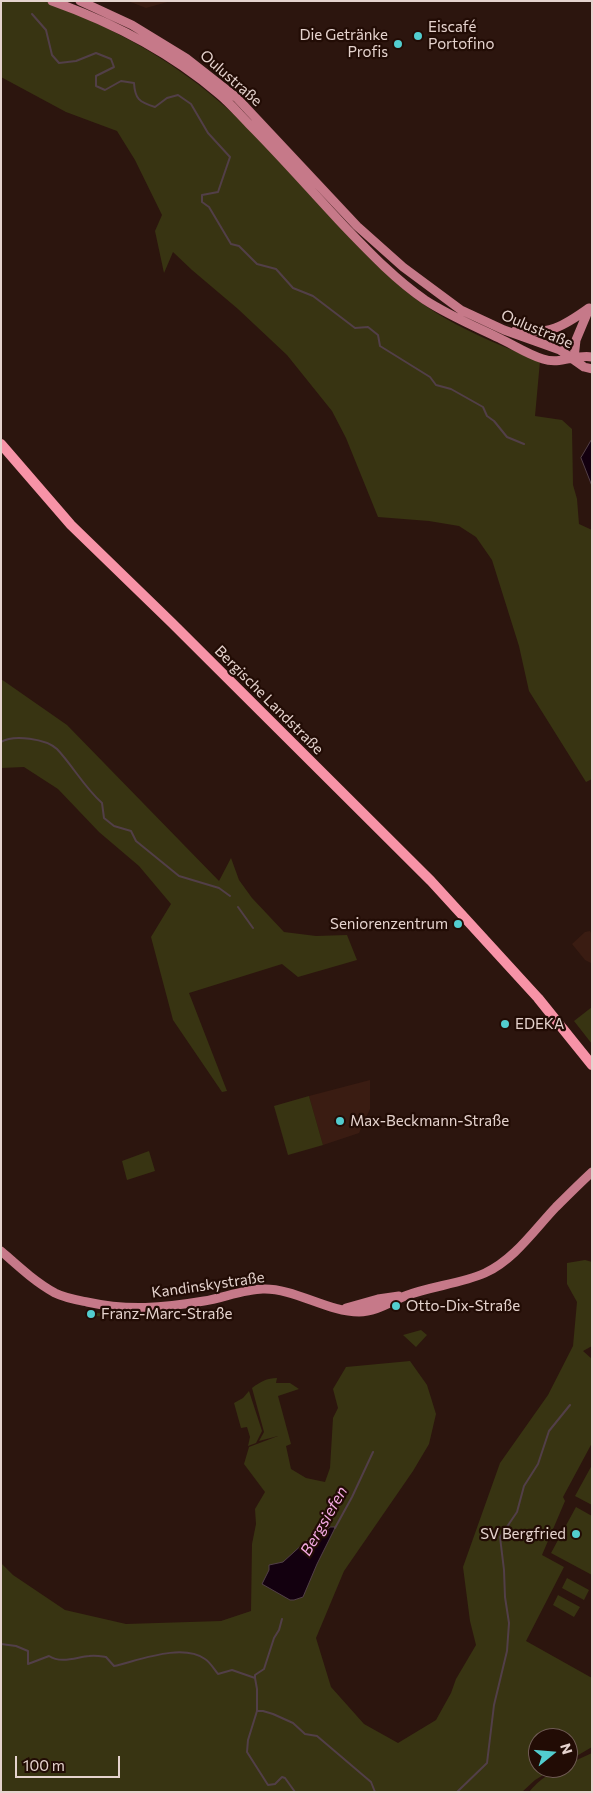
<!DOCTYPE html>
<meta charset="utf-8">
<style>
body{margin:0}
#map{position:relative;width:593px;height:1793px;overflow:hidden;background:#2c150e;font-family:Commissioner,sans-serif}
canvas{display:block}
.frame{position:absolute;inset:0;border:2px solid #e5d3ce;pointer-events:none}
.north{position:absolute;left:528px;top:1728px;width:50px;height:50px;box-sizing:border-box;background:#220c05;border:1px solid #705c55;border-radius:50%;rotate:73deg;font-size:14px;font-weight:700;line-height:20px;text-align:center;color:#e5d3ce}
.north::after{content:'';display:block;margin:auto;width:18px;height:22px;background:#52cdcf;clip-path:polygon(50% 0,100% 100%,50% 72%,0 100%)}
.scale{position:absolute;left:15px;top:1756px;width:105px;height:22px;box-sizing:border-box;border:2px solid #e5d3ce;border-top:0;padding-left:6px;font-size:15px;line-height:18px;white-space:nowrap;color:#e5d3ce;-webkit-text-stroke:4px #220c05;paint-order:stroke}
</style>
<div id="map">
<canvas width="593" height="1793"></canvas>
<div class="frame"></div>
<div class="north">N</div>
<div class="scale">100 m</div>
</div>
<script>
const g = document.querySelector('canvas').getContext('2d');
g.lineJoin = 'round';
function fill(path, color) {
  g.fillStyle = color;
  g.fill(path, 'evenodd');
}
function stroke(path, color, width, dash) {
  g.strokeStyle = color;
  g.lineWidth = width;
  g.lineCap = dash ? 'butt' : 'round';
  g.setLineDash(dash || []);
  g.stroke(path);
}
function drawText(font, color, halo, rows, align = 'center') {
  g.font = font + ' Commissioner,sans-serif';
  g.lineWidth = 4.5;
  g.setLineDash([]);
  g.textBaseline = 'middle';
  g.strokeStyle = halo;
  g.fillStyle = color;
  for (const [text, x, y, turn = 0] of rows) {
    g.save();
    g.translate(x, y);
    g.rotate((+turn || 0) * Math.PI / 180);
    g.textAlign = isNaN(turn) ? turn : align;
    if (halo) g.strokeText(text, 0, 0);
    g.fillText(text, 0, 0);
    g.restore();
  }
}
fill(new Path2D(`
 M128,1H171L146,8Z
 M590,931L592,935L591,963L585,960L572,944L585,932Z
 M370,1080V1109L359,1133L323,1145L309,1096Z`), '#3a1c12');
fill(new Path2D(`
 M1,1C15,1 30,0 43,1C59,4 87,19 102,26C157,52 206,86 249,129C299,179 342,235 395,282C437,320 488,341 540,361L535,416L562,420L572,429L573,485L577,499L579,524L592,530V779L586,782L529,691L519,646L492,560L476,537L459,526L429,521L378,517L346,438L332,411L287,355L238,309L192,270L173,252L164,273L155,231L162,215L135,160L117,131L66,112L1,77Z
 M1,679L67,725L219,881L231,858L239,880L252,898L284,932L316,936L347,935L357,960L298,977L282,964L189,993L227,1091L222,1092L173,1020L151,937L171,904L139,866L99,832L58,789L24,767L1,768Z
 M592,1007V1044L574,1021Z
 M309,1096L323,1145L288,1155L274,1106Z
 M149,1151L155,1171L127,1180L122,1161Z
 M585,1260L592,1262V1346L583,1351L592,1359V1443L563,1497L565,1501L542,1555L564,1567L526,1641L592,1678V1747L568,1761V1738H538V1768H555L535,1780L522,1792H1V1563L13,1575L65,1610L126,1624L221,1621L251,1611L252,1544L256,1524L255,1509L265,1492L244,1464L249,1447L278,1436L259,1441L264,1432L252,1388C260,1382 267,1378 277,1378L276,1383H290L299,1389L278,1396L291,1444L286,1446L291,1469L306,1478L325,1482L330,1468L333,1418L338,1408L333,1389L346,1367L410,1361L427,1385L436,1414L429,1444L413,1471L344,1571L316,1638L331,1687L364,1724L398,1743L436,1720L451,1693L456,1679L476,1645L470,1621L463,1567L500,1463L548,1395L573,1346L577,1302L567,1284V1263Z
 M94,1313L143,1314L141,1318L94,1316Z
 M421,1330L427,1335L416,1347L403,1335Z
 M249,1391L262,1431L256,1443L248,1446L250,1437L247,1427L241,1428L234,1403L243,1398Z
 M592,1465V1505L575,1496Z
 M576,1507L592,1516V1575L551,1553Z
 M567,1578L589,1590L584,1600L562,1588Z
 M558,1595L580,1607L574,1617L553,1605Z
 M592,1753V1792H529C538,1781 554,1768 568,1768V1764Z`), '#383412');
const water = new Path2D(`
 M592,439V486L581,458Z
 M331,1527H335L334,1530L317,1564L303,1597L294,1600H290L262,1584L269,1570V1565L283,1562L305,1542Z`);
fill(water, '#13000f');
stroke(water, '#523f48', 1);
stroke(new Path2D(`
 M32,14L46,30L52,55L59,63L76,61L96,53L111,59L114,67L96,76V86L105,90L121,81L134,83C135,99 139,102 155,107L167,98L178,95L191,104L208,133L230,157L218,192L202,195V202L209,207L231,244L239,246L257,264L276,269L293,288L313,296L355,328L368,327L378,335L380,346L430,377L436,385L451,389L483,407L487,416L494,421L507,437L524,444
 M1,742C14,734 46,739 57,749C73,766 84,787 102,803L104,818L114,826L131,831L136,841L179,876L219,888L230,896
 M238,907L253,928
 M335,1528L352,1497L373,1452
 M1,1644L16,1646L28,1651V1664L49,1656C61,1664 77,1657 89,1656C95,1655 100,1656 106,1657L114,1666C140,1660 182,1643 205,1659C210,1662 214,1669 218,1674L232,1670L255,1678L257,1689V1711L248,1740L247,1752L268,1785L275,1784L282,1777L285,1778L295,1792
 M255,1678V1675L264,1669L274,1638L279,1630L282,1619
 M258,1711H263L273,1714L293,1723L305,1734L317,1736L371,1782L375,1792
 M457,1792L487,1763L494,1705L507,1651L509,1623L505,1597L504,1570L500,1537L517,1512L524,1486L538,1464L549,1431L570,1405`), '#523f48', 2);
stroke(new Path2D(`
 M52,1C111,22 171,53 219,94C230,103 239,114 249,124C283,158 314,194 347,229C371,254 396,280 425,300C448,315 474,326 499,338C514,345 527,354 543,359C560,365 575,354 592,357
 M80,1L132,25L186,58L237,98L357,226L403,267L461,310L504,330L560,350L584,367L592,369
 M516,330C548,336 564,326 589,308
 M574,358L576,340L589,309
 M1,1251C18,1266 35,1282 55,1293C65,1298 77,1300 87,1302C128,1311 163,1308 204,1301C222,1298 246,1289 263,1289C294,1288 328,1312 359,1312C376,1312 390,1302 405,1296C431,1286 460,1284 485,1273C514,1260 535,1229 556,1207C568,1195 580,1183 592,1172
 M346,1308L378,1299L399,1296`), '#c67989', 9);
stroke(new Path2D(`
 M1,444L71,525L172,623L431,881L538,998L592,1065`), '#f793a7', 10);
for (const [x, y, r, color] of [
 [418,36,5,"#52cdcf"],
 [398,44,5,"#52cdcf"],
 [458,924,5,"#52cdcf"],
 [505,1024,5,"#52cdcf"],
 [340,1121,5,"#52cdcf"],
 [396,1306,5,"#52cdcf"],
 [91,1314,5,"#52cdcf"],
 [576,1534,5,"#52cdcf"]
]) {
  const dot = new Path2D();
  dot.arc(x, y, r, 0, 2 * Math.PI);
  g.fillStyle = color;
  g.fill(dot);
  stroke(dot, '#220c05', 2);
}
drawText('15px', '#e5d3ce', '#220c05', [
 ["Eiscafé",428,27],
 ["Portofino",428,44],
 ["Die Getränke",388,35,"right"],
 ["Profis",388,52,"right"],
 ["Seniorenzentrum",448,924,"right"],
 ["EDEKA",515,1024],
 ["Max-Beckmann-Straße",350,1121],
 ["Otto-Dix-Straße",406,1306],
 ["Franz-Marc-Straße",101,1314],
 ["SV Bergfried",566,1534,"right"]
], 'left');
drawText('15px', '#e5d3ce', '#220c05', [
 ["Oulustraße",231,78,41],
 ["Oulustraße",537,329,23],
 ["Bergische Landstraße",269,700,45],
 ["Kandinskystraße",208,1285,-8]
]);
drawText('italic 16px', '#f4a9e2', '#220c05', [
 ["Bergsiefen",324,1521,-60]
]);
</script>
